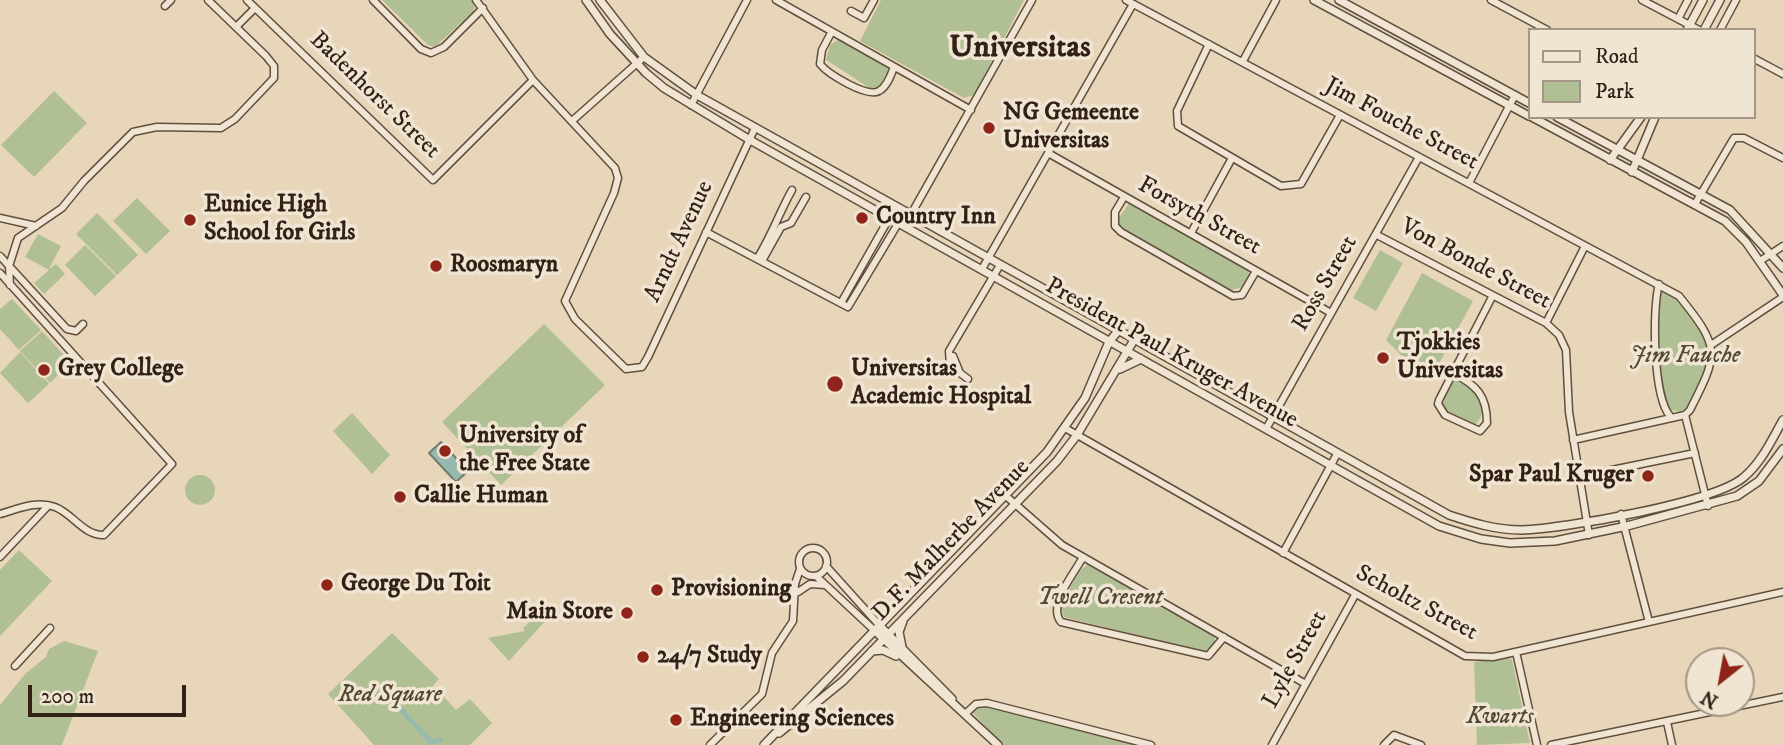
<!DOCTYPE html>
<style>
body{margin:0}
#map{position:relative;width:1783px;height:745px;overflow:hidden;background:#e8d6ba;font-family:"IM FELL DW Pica",serif}
canvas{display:block}
.legend{position:absolute;left:1528px;top:28px;width:228px;height:91px;box-sizing:border-box;background:#f0e4d2;border:2px solid #a49686;margin:0;padding:9px 12px;list-style:none;font-size:21px;color:#322215}
.legend li{display:flex;align-items:center;gap:14px;height:35px}
.legend b{width:35px;border:2px solid #a49686}
.north{position:absolute;left:1685px;top:647px;width:70px;height:70px;box-sizing:border-box;background:#f0e4d2;border:2px solid #a49686;border-radius:50%;rotate:211deg;font-size:19px;font-weight:700;line-height:28px;text-align:center;color:#322215}
.north::after{content:'';display:block;margin:auto;width:24px;height:32px;background:#8f2418;clip-path:polygon(50% 0,100% 100%,50% 72%,0 100%)}
.scale{position:absolute;left:28px;top:685px;width:158px;height:32px;box-sizing:border-box;border:4px solid #322215;border-top:0;padding-left:9px;font-size:21px;line-height:24px;white-space:nowrap;color:#322215;-webkit-text-stroke:5px #f0e4d2;paint-order:stroke}
</style>
<div id="map">
<canvas width="1783" height="745"></canvas>
<ul class="legend">
<li><b style="height:9px;background:#f0e4d2"></b>Road</li>
<li><b style="height:19px;background:#b0bf94"></b>Park</li>
</ul>
<div class="north">N</div>
<div class="scale">200 m</div>
</div>
<script>
const g = document.querySelector('canvas').getContext('2d');
g.lineJoin = 'round';
function fill(path, color) {
  g.fillStyle = color;
  g.fill(path, 'evenodd');
}
function stroke(path, color, width, dash) {
  g.strokeStyle = color;
  g.lineWidth = width;
  g.lineCap = dash ? 'butt' : 'round';
  g.setLineDash(dash || []);
  g.stroke(path);
}
function drawText(font, color, halo, rows, align = 'center') {
  g.font = font + ' "IM FELL DW Pica",serif';
  g.lineWidth = 7;
  g.setLineDash([]);
  g.textBaseline = 'middle';
  g.strokeStyle = halo;
  g.fillStyle = color;
  for (const [text, x, y, turn = 0] of rows) {
    g.save();
    g.translate(x, y);
    g.rotate((+turn || 0) * Math.PI / 180);
    g.textAlign = isNaN(turn) ? turn : align;
    if (halo) g.strokeText(text, 0, 0);
    g.fillText(text, 0, 0);
    g.restore();
  }
}
fill(new Path2D(`
 M382,0H472L475,5L473,12L435,47L428,45Z
 M881,0H1024L974,95L964,98L860,41Z
 M841,38L887,64L888,72L879,87L870,88L826,60L830,45Z
 M54,91L87,123L34,177L1,145Z
 M137,198L170,231L146,254L113,221Z
 M1130,202L1246,267L1250,276L1244,287L1231,290L1119,226L1116,222Z
 M97,213L138,255L117,275L76,234Z
 M38,234L61,246L49,269L56,264L65,274L44,294L34,283L49,270L25,257Z
 M85,245L116,276L95,296L65,265Z
 M1380,250L1403,263L1376,311L1353,298Z
 M1422,273L1473,301L1436,369L1407,361L1386,340Z
 M1668,291L1678,299L1707,342L1711,364L1688,406L1680,412L1667,409L1664,403L1656,307C1656,298 1659,293 1668,291Z
 M12,299L41,330L19,350L0,329V309Z
 M544,324L605,385L501,485L442,422Z
 M42,331L71,363L50,383L20,351Z
 M20,352L49,384L28,403L0,373Z
 M1454,379C1474,382 1493,408 1475,425L1444,410L1441,403Z
 M352,413L390,455L372,474L333,431Z
 M185 490a15 15 0 1 1 30 0a15 15 0 1 1-30 0Z
 M19,550L52,581L0,636V570Z
 M1090,563L1213,630L1216,646L1209,653L1064,617L1060,607L1079,571Z
 M541,612L547,619L509,661L488,638L525,631L523,628Z
 M392,633L439,679L433,685L456,710L470,699L492,723L470,745H374L328,694Z
 M64,641L98,651L62,745H0V705L26,673L46,657L49,649Z
 M1508,657L1512,660L1530,743L1477,745L1474,662Z
 M980,702L1148,745H1003L972,712Z`), '#b0bf94');
const water = new Path2D(`
 M441,442L468,471L456,482L429,453Z`);
fill(water, '#97b9ae');
stroke(water, '#6f7d71', 2);
stroke(new Path2D(`
 M393,686L392,700L431,742L440,740`), '#97b9ae', 5);
const minor = new Path2D(`
 M247,0L433,180L533,80
 M373,0L421,49L431,53L444,47L483,8
 M476,0L533,80L615,168L618,178L614,193L565,301L575,319L626,369L642,367L648,357L755,128
 M776,0L971,110
 M1126,0L1679,296C1721,348 1719,353 1690,410L1685,415L1573,440
 M1491,0L1547,30
 M1642,0L1699,30
 M165,6L171,0
 M851,11L864,18L874,0
 M1678,19L1688,0
 M236,27L255,8
 M1720,30L1736,0
 M831,33L822,50L820,64C828,74 867,98 879,91C887,87 891,75 894,67
 M1209,44L1177,111L1178,126L1281,186L1301,184L1340,115
 M1753,58L1783,74
 M1243,61L1276,0
 M691,105L747,0
 M572,121L644,57
 M1048,153L1331,313
 M1469,183L1515,95
 M1124,197L1115,212V226L1121,232L1233,296L1242,295L1256,271
 M1695,204L1734,138H1744L1783,158
 M0,218L36,226
 M905,225L1032,0
 M706,232L848,307L899,222
 M1191,233L1232,158
 M1377,235L1546,323L1559,335L1566,350L1569,412L1589,535
 M0,256L67,329L76,331L83,324
 M757,259C772,235 779,213 792,190
 M762,261L781,227L791,223L806,197
 M1760,261L1783,246
 M982,269L1133,4
 M0,273L172,464L104,535C84,536 72,513 55,507C37,500 18,509 0,514
 M1659,284C1652,309 1653,397 1670,416
 M10,285L9,266L18,238L62,208L84,181L133,132L157,127L221,128L235,119L274,78V66L266,56L208,0
 M841,303L896,206
 M1546,323L1585,246
 M1711,345L1783,297
 M1453,373C1476,385 1487,395 1487,423L1480,431L1445,415L1438,404L1439,400L1492,297
 M968,379L960,373L953,356L950,365L949,351L1000,265
 M1685,415L1708,506
 M1065,428L1465,656L1493,657L1783,592
 M1266,429L1419,157
 M1578,480L1607,471L1695,453
 M1006,496L1062,545L1304,683
 M1621,514L1649,622
 M799 562a14 14 0 1 1 28 0a14 14 0 1 1-28 0Z
 M1283,553L1337,454
 M0,557L47,507
 M1083,557C1074,574 1047,605 1061,622L1208,656L1224,637
 M826,566L880,626
 M816,576L875,631
 M798,592L810,584L825,585
 M1516,652L1537,745
 M15,666L50,628
 M965,714L976,704L987,703L1151,745
 M1667,722L1672,745
 M710,745L762,694L772,653L793,621L795,584L800,569
 M1272,745L1355,595
 M1384,745L1394,735L1421,745
 M1551,745L1783,697`);
const tertiary = new Path2D(`
 M586,0L610,34L646,73L664,88L750,140L1439,526L1481,539L1510,543L1555,541L1627,526L1737,496L1759,481L1783,449
 M600,0L644,57L697,95L1449,515C1473,523 1496,530 1522,530C1563,529 1716,502 1744,477C1762,462 1772,439 1783,420
 M1314,0L1529,116
 M1339,0L1529,103
 M1687,30L1703,0
 M1704,30L1720,0
 M1532,117L1725,221L1746,242L1783,295
 M1557,117L1730,210L1783,268
 M1610,160L1641,117
 M1632,172L1655,117
 M1120,369L1141,359
 M880,626L952,699
 M875,631L998,745
 M902,647L899,632L903,621
 M872,651L883,650L896,656
 M779,733L843,681L1057,461L1077,435L1134,340
 M764,745L1047,452L1085,398L1109,342L1118,331`);
stroke(minor, '#604f3e', 9);
stroke(tertiary, '#604f3e', 10);
stroke(minor, '#f0e4d2', 6);
stroke(tertiary, '#f0e4d2', 7);
for (const [x, y, r, color] of [
 [989,128,7,"#8f2418"],
 [862,218,7,"#8f2418"],
 [190,220,7,"#8f2418"],
 [436,266,7,"#8f2418"],
 [1383,358,7,"#8f2418"],
 [44,370,7,"#8f2418"],
 [835,384,9,"#8f2418"],
 [445,451,7,"#8f2418"],
 [1648,476,7,"#8f2418"],
 [400,497,7,"#8f2418"],
 [327,585,7,"#8f2418"],
 [657,590,7,"#8f2418"],
 [627,613,7,"#8f2418"],
 [643,657,7,"#8f2418"],
 [676,720,7,"#8f2418"]
]) {
  const dot = new Path2D();
  dot.arc(x, y, r, 0, 2 * Math.PI);
  g.fillStyle = color;
  g.fill(dot);
  stroke(dot, '#f0e4d2', 2.5);
}
drawText('24px', '#322215', '#f0e4d2', [
 ["Badenhorst Street",374,96,44],
 ["Jim Fouche Street",1401,125,28],
 ["Forsyth Street",1199,217,29],
 ["Arndt Avenue",680,242,-65],
 ["Von Bonde Street",1475,265,28],
 ["Ross Street",1326,284,-60],
 ["President Paul Kruger Avenue",1171,354,29],
 ["D.F. Malherbe Avenue",952,541,-46],
 ["Scholtz Street",1416,604,28],
 ["Lyle Street",1296,660,-61]
]);
drawText('bold 24px', '#322215', '#f0e4d2', [
 ["NG Gemeente",1003,114],
 ["Universitas",1003,142],
 ["Eunice High",204,206],
 ["School for Girls",204,234],
 ["Country Inn",876,218],
 ["Roosmaryn",450,266],
 ["Tjokkies",1397,344],
 ["Universitas",1397,372],
 ["Grey College",58,370],
 ["Universitas",851,370],
 ["Academic Hospital",851,398],
 ["University of",459,437],
 ["the Free State",459,465],
 ["Spar Paul Kruger",1634,476,"right"],
 ["Callie Human",414,497],
 ["George Du Toit",341,585],
 ["Provisioning",671,590],
 ["Main Store",613,613,"right"],
 ["24/7 Study",657,657],
 ["Engineering Sciences",690,720]
], 'left');
drawText('italic 24px', '#524935', '#f0e4d2', [
 ["Jim Fauche",1685,357],
 ["Twell Cresent",1100,599],
 ["Red Square",390,696],
 ["Kwarts",1500,718]
]);
drawText('bold 32px', '#322215', '#f0e4d2', [
 ["Universitas",1020,49]
]);
</script>
